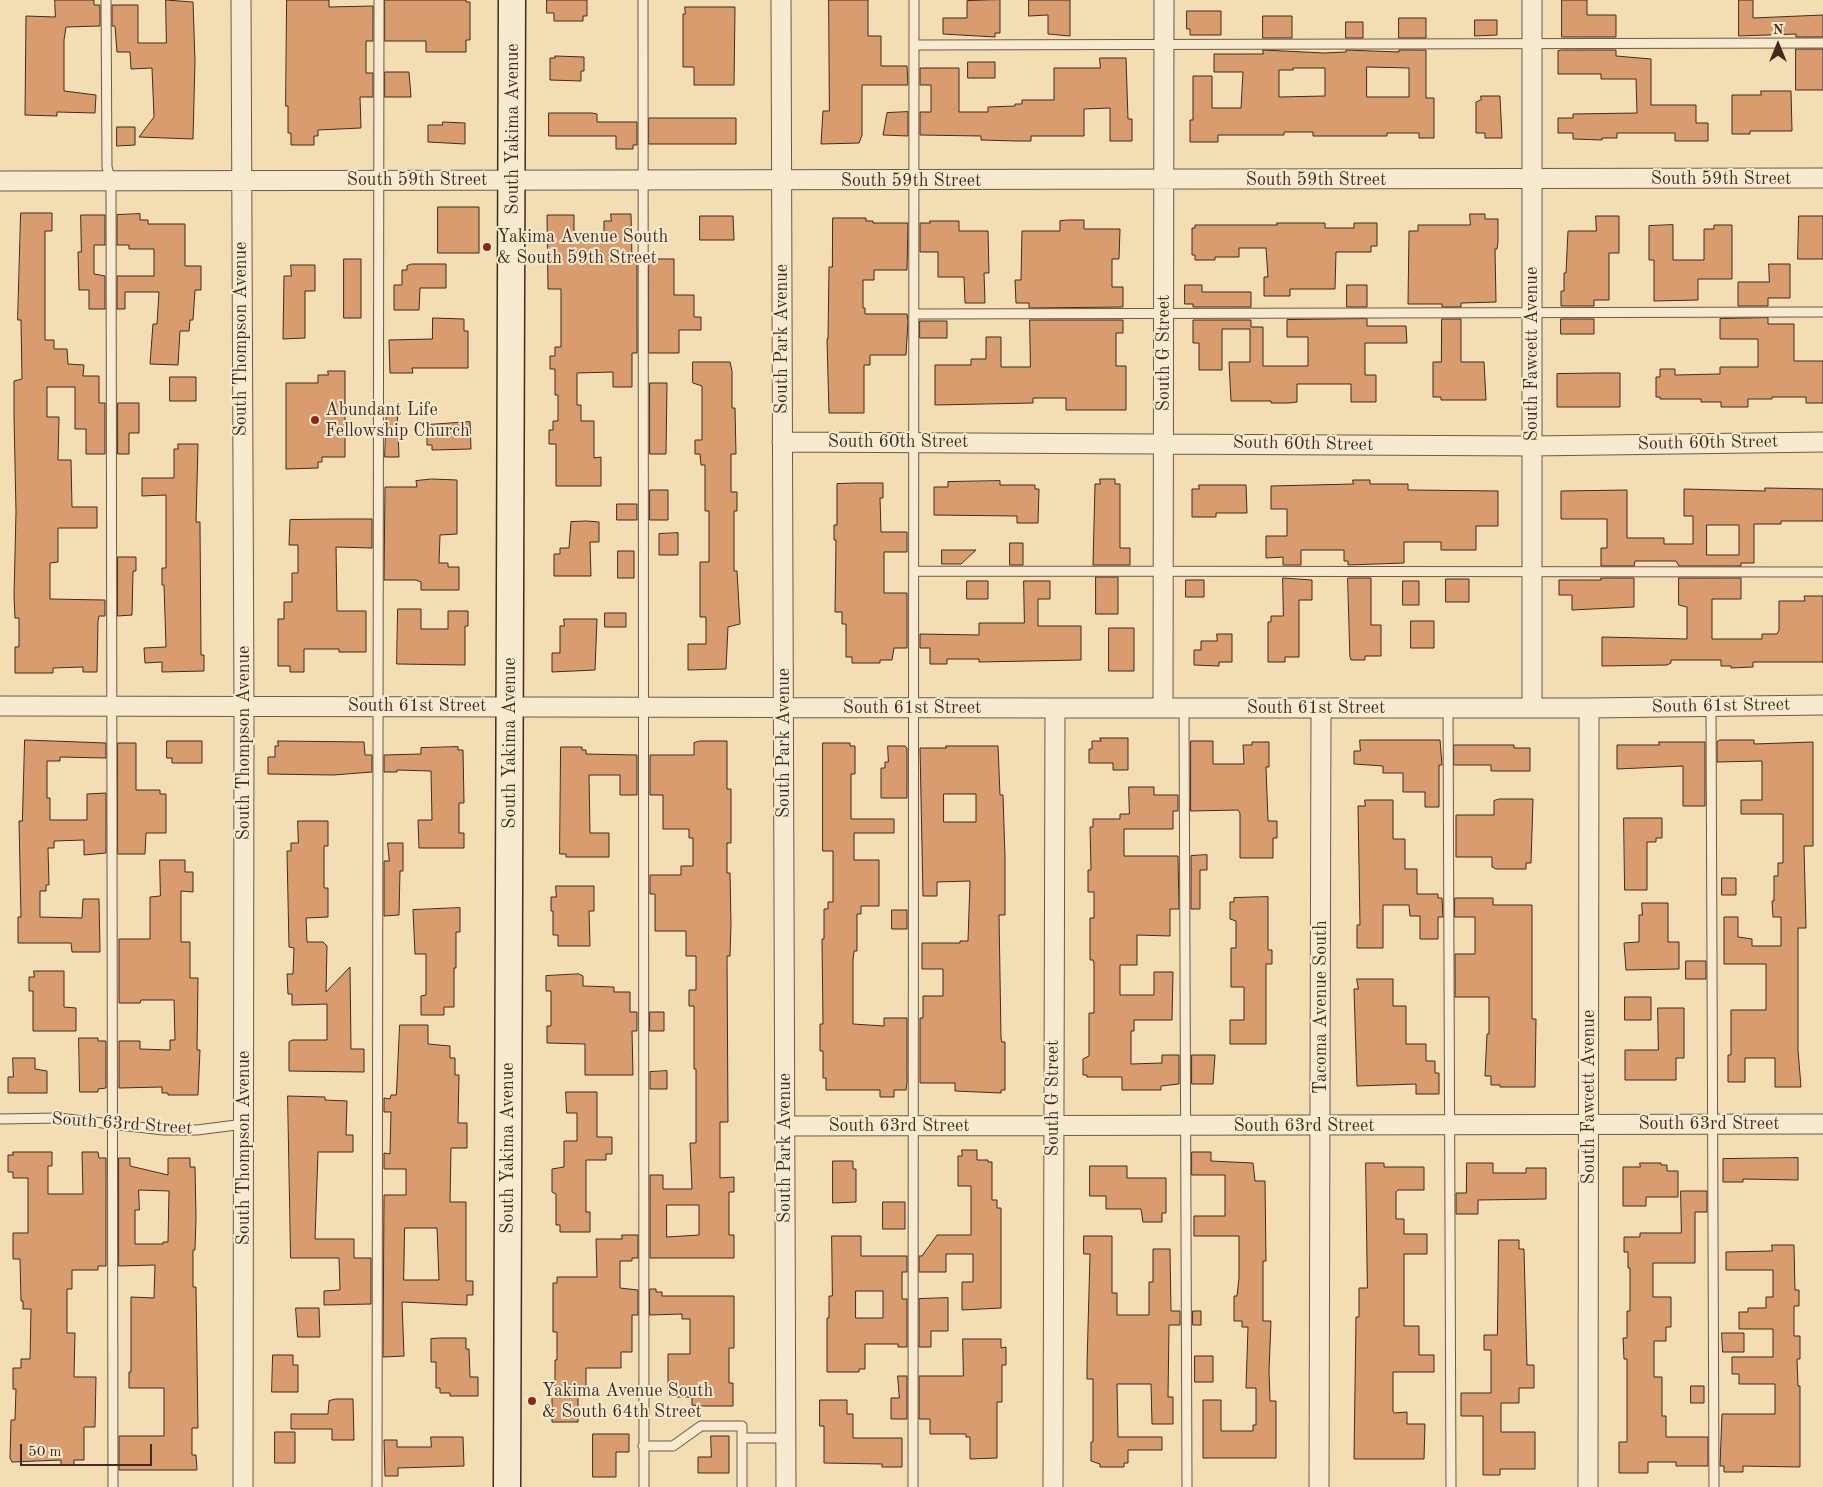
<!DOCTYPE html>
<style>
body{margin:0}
#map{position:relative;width:1823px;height:1487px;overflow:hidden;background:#f3deb3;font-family:"Old Standard TT",serif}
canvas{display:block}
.north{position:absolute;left:1753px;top:20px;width:50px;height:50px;-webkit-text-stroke:4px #f7eace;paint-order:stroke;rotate:0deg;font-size:14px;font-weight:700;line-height:20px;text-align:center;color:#432b22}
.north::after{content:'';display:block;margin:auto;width:18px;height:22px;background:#432b22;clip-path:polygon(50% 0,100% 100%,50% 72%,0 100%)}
.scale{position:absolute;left:20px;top:1444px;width:132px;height:22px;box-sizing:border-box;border:2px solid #432b22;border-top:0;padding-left:6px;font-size:15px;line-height:18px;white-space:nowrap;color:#432b22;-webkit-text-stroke:4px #f7eace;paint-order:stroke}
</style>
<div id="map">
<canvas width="1823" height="1487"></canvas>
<div class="north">N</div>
<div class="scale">50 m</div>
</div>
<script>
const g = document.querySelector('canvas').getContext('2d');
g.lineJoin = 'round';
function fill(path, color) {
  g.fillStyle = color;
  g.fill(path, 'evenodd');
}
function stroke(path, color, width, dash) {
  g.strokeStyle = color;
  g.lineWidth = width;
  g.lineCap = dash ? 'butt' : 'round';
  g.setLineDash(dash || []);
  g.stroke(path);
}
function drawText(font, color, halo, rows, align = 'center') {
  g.font = font + ' "Old Standard TT",serif';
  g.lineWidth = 4;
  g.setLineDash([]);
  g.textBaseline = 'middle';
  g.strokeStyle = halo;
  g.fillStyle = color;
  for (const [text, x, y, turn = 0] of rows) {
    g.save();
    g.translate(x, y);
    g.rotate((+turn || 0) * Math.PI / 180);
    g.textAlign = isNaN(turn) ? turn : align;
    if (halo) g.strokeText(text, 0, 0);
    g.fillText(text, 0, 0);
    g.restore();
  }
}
const building = new Path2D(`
 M55,0H94V5H100V26L66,27L64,40V91L96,95L95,113L57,112V116L25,115L26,16L55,17Z
 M166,0L193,2L195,61L193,139L139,137L154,117L152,68L131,69L130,52H117L115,26H112V5H138V43H166Z
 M287,0H329V7L373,6V41H366V73H373V97H360L361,128L318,130V136H314V145H291V133H288V106H286Z
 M385,0H466V2H470V40H466V52H426V41H385Z
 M547,0H587V16H583V21H554V13H547Z
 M829,0H868V36H881V66H907L908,85H862V135L859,143L821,144L823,111H829Z
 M1000,0V33H995V37L943,34V18H967V1Z
 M1029,0H1070V36L1048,34V15L1029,16Z
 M1562,0H1587V15H1616V37H1562Z
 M1739,0H1753V18L1823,15V37H1796V34L1739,36Z
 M685,7H735L734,85H694V67H683V14H685Z
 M1187,11H1221V35H1190V29H1187Z
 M1263,16H1292V38H1263Z
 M1399,18H1426V38H1399Z
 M1475,20H1497V35L1475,36Z
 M1346,22H1363V38H1346Z
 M1796,49H1823V90H1796Z
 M1263,50L1324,53L1346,52V50L1399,52V50H1426V98H1434V138H1419V133H1387V136H1313V132H1284V135H1218V142H1190V120H1193V76H1212V108H1241L1243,72H1214V54H1263ZM1367,67L1409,68V97H1367ZM1293,68H1325V96L1279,97V70H1293Z
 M1562,50H1616V56L1651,59V105H1696V123H1708V141H1675V133H1617V138H1602V140L1573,139V133H1558V118H1573V114L1637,113L1636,79H1601V74H1558V51Z
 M555,56L584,57V71H581V81L550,80V58H555Z
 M1100,58H1126L1128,119H1132V141H1110V108L1084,109V136H1031V141H1016L981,140V136L920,135V112H931V85H920V68H959V112H988V107L1015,106V104H1022V100H1054V68H1100Z
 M968,62H995V78H968Z
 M385,72H409L411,97H385Z
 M1761,91H1791L1792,131H1750V134H1732V95H1761Z
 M1481,96H1500L1502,138H1485V133H1476V102L1481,100Z
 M908,112V136L883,135L887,113Z
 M549,113H592L597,114V122H637V145H633V149H616V136H549Z
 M649,118H736V144H649Z
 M443,122L465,123V144L428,142V125H442Z
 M117,127H135V145L117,146Z
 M438,207H479V253H438Z
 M21,213H52V231H45V340H54V349H67L68,364L84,365L83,376H99V403H105V454H86V429H75V387H47V417H59L58,460H71L72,507H97V528H58V562L50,563V599L105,600V616H99L98,621L97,672H83V667L53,668V673H15V647H19V618H15L14,596L16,512L14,416V381L22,379L21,320H18Z
 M140,214V220H148V224H185V266H201V290H195L193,320H190L189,331H180L178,365L150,364L153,324H157L159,292H125V309H117V276H154V249H129V245H117V215Z
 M611,214H631L632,259H637V353H632V387H613V372L577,373V405H581V421H594V458L601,457V486H556V444H549V430H553V421H558V395H555V369H550V356H555V347H561V289H548L547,215H574V234H604V221H611Z
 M1470,214H1485V219H1498V242L1497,249H1495L1496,302L1461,303V307H1442V304H1408L1409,231H1418V225H1470Z
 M81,215H105V245H94V274L105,276V309H89V290H79L78,252H81Z
 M700,216H733L734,240H700Z
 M1596,216H1619V253H1609V300H1594V306H1561V291H1564V273H1566L1568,231H1596Z
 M1799,216H1823V259H1798Z
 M833,218H866V221H873V223H908L907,270H874V280H863V308H865V314H907L908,321L906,355H870V365H864V413H829L827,339H828L829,267H832Z
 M1069,220H1084V229H1120L1119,259H1112V287H1123V307L1029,308V303H1016L1015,280H1021L1022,231H1060V221Z
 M930,221H959V231H988L989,273H984L985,303H965L964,277H938V252H920V223H930Z
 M1277,223H1325V228H1354V223H1377V246H1371V252H1336L1335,289H1290V296H1264V277H1268L1266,248H1239V257H1215V260H1195V255H1192V228H1195V225H1277Z
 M1673,225V260H1704V229H1714V225H1732V279H1698V300L1654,301V260H1649V226Z
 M344,259H361V318H344Z
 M649,259H674V295H694V317H701V330H679V353H649Z
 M412,264H446V288H420L419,310H394V285H402V270H407V266Z
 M1769,264H1790V298H1768V306H1738V282H1769Z
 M291,265H315V291H305V338L283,339L284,276H291Z
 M1185,285H1202V292H1251V307H1193V304H1185Z
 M1347,285H1367V307H1347Z
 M433,318L464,319V331H468V368H412L413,373H390L389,340L432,339Z
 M1768,318V324H1794V361H1823V403H1806V397H1772V399H1748V407H1721V402H1701V399H1660V397H1656V377H1660V369H1675V375L1720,374V367H1758V339H1720V319Z
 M1367,319V326H1406L1407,343H1365V375H1376V402H1351V384H1297V402L1289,403H1271V401H1231L1229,362H1250V329H1222V370H1199V343H1193V320H1251V327H1263V366H1308V337H1287V320Z
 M1442,319H1461V362H1484L1486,400H1441V397H1433V362H1441Z
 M1561,319H1594V334H1561Z
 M1030,320H1123V333H1116V366H1126V410H1066V398H1033V403L935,405V365H971V359H986V337H1001V367H1030Z
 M920,321H947V338H920Z
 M693,362H730L732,371V408H735L736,454H731V492H737V511H734V571H737L740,624L728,627L726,669L688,670V644H706V617H700V562H709V511H705V465H701L700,454H695V440H702V386L693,383Z
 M328,371H345V457H322V462H318V468L286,469V383H318V375H328Z
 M1597,373H1620V407H1557V374Z
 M170,377H196V401H170Z
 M650,383H667L666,454H650Z
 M118,403H139V433H129V454H118Z
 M387,406L397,407L399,457H385Z
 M470,422L471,449L432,450V445H427V425Z
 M178,444H198L196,522H200V525L201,655H204V671L162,672V662L145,663L144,648L166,647L164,585H162V568H166V495L142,496V478H174V449H178Z
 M432,479L457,480V534L440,535L439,563H448V567H459V590H421V582L416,580H384L385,487H417L416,481Z
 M1100,479H1115V484H1120V548H1130V565H1093L1095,484H1100Z
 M1353,480H1370V484H1408V490H1410L1498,491V526H1476V550H1441V542H1404V563L1348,565V561H1344V550H1301V565H1283V557L1266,558V536H1287V509H1271V486L1353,484Z
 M1000,481V485H1035V489H1039L1038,523H1017V516L934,515V487H948V482Z
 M856,483H883V498H880L881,532H907V552H884V593H907V648H894L892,660H880V663H852V657H846V624H842V612H835L836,540H834V525H837V484Z
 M1199,485H1246L1247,513H1216V517H1192V489H1199Z
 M1765,488L1823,489V521H1781V524H1754V563H1741V566H1679L1676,561H1635L1634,566H1601V548H1607V519H1561V491L1627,490V538H1664V544H1693V516H1684V489L1765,491ZM1707,525H1739V555H1707Z
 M650,490H668V520H650Z
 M617,504H637V520H617Z
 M338,519H372V548L336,547L337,611H366V652H339V649H304V672H290V666H278V619H284V602H292V573H298V545H289L290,520Z
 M587,521L599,522V542H590L591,576H554V554H560V548H569L571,522Z
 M678,533V555H659V534Z
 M1010,543H1023V565H1010Z
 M942,550H976L961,564H942Z
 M618,551H634V578H618Z
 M118,557H136V571H133L132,615L118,616Z
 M1096,577H1118V614H1096Z
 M1283,578L1312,580V600H1299V657H1285V662H1268V622H1271V616H1283Z
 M1348,578H1371V625H1381V656H1365V660H1351L1350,657Z
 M1601,578H1634V607L1572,610V595H1559V580H1601Z
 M1679,578H1741V599H1712V639H1762V634H1777L1779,630V601H1805L1804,596H1823V662H1753V667L1731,668V666H1721V660H1671V663L1667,665L1602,666V637L1687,639V607L1679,605Z
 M1446,579H1469V602H1446Z
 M1186,580H1204V597H1186Z
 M967,581H988V599H967Z
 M1024,581H1050V599H1038V626H1081V660L979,662V659H947V664H930V648H920V634L979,635V623H1024Z
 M1403,581H1419V605H1403Z
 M398,609H421V629H448V611H468V626H465V665L397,664Z
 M605,613H626V627H605Z
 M564,619H597L595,670L552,672V653H560V626H564Z
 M1411,621H1434V648H1411Z
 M1109,628H1134V671H1109Z
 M1217,634H1232V662H1219V666L1194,665V650H1201V641H1217Z
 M1100,738H1128V770H1113V763H1089V749H1092V741H1101Z
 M25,740L106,743V758L60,757V761H47V798H50V820H87V794L106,793V853L84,855V840L54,841V848H48L49,885H46V891H40V917L82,918L83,899H99L100,952H72L71,943H18V917H21L19,821H22Z
 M1360,740H1440L1442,765H1439V807H1425V792H1403V773H1383V766L1354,764V751H1360Z
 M1720,740H1754V744L1813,742V846H1804L1806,928H1798V1050L1801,1087H1775V1058H1745V1082H1728V1055H1731V1010H1766V964H1724V917H1738V937L1752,939V946H1781V917H1773L1772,901H1774V876H1778V863H1783V814H1741V800H1762V761L1717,762V742Z
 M167,741H202V763H172V758H167Z
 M278,741L364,742L365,755H372V772L333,775L268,774V757H275V746H278Z
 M700,741H727V789H731V843H727V873H730L731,923L730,956H727L728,1122H720V1178L734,1177V1192H729V1235H734V1258H650V1175H663V1189H692L690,1143H696V1069H694V1006H689V990H696V956H686V931H655V894H650V875H681V866H693V838H689V829H663V795H650V755H694V743ZM667,1205H699V1235L667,1237Z
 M1191,741H1213V764H1244L1243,745H1252V742H1269V767H1266L1268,821H1277V838H1273V858H1240V813L1238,810L1191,811Z
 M1659,742H1705V806H1683V766L1617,769V745H1659Z
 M118,743H136V790H160V794H166V833H146L145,854H118Z
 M823,743H850V746H855V774H851V819H894V833H854V860H879V906H861V914H857V951H854L853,960V1024L884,1026V1018H907V1083L906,1090H894V1097H880V1090H826V1078H823V1051H820V1024H823L822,939H824V909H828V902H833V851H823Z
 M1454,745H1514V748H1530V771H1491V765H1454Z
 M888,746H905L907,748V798H881V768H885V762H888Z
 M946,746H998L1000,795H1003L1005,858V915H999L1001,1038L1002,1042H1005V1090H1001V1093L955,1091V1083H920V1018H923V996H943V969H922V943H960V941H968L970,881L937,882V896H923L920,748H946ZM944,794H976V822H944Z
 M458,747V750H463L464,803H459V833H464V848H419L418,820H432L431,771L397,770V772H384V755L421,754V748Z
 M561,747H582V750H586V754L637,755V795H620V775H589L590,833H609V857H566V854H560Z
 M1129,787H1154V795H1178V811H1173V829H1124V856H1178L1179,909H1170V936L1137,935V965H1120V995H1154V972H1173L1172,1020H1134V1031H1131V1064L1162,1063V1055H1179V1084L1161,1086V1090H1122V1077H1087V1075H1083V1059L1089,1056V1013H1094V963L1093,960H1090V918H1094V892H1088V870H1091L1090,827H1093V819H1120V814H1129Z
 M1499,799H1533L1531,863H1526V869H1496L1492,867V857H1456V815H1494V801Z
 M1365,800H1393V839H1405V869H1417V894H1438V898H1442L1443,917H1438V939H1420V916H1410L1409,905H1383V948H1357V925H1360L1358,806H1365Z
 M1624,818H1662V838H1656V842H1647V890H1625Z
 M298,821H328V846H324V888H328V917L306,918L307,942H323L327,946L326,992L350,967L351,1049H364V1072L289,1071V1042L292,1040H327V1004L292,1005V994H288L287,974H293L294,948L289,947L287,851H291V843H298Z
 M388,843H403V871H400L399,915L384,916V861H389Z
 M1207,855V870H1200V909H1191V856Z
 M160,860H185V872H193V892L181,891V942H190V978H198L197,1050H200L198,1095H168V1093H162V1087L119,1088V1041H140V1049L170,1050V1040H175L174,1000H141L140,1003H119V939H150V897L160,896Z
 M1722,878H1736V895H1722Z
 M556,886H594V911H589L590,946H558V935H553V911H551V897H556Z
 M1268,897V950H1272V964H1266V1044H1230V1020H1244V987H1231V948H1236V921L1230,919V902H1234V898Z
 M1455,898H1493V905H1532V1019H1536L1535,1087H1500V1085H1491V1076H1485L1487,1034H1489V997H1455V954H1475V917H1455Z
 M1642,903H1668V942H1679V969L1626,970L1624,943L1639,942V915H1642Z
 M460,908V932H456V968H454V1007H444V1015H421V996L426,995V954H415L413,910Z
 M892,910H907V929H892Z
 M1686,961H1706V979H1686Z
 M34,971H64V1007L76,1008V1031H33V991H29V977H34Z
 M579,974L583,976V986L614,987V992H630V1012H637V1031H632L633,1075H585V1044L547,1043V1026H551V991H546V976Z
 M1357,979H1393V1006H1406V1044H1426V1061H1435V1073H1439V1094H1416V1084L1357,1086L1354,989H1358Z
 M1625,997H1651V1020H1625Z
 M1658,1008H1684V1058H1676V1080H1625V1050H1658Z
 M650,1012H664V1031H650Z
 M400,1025H428V1044L450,1046V1058H455V1075H459L458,1123H467V1148H451L450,1202H466V1281H473V1295H467V1305L402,1302L404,1356L383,1357L384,1195H406V1169H384V1153L390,1154L391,1112H384V1098L390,1099L391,1095H396ZM405,1228H437L439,1280H404Z
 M79,1038H98V1041H106V1088L98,1089V1092H80Z
 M1192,1055H1215L1213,1084H1192Z
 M13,1058H35V1069L47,1071V1093H8V1077H13Z
 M667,1071V1089H650V1072Z
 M566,1092H597V1137H612V1154H606V1160H586V1212H590V1232H560V1225H556V1194L552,1192V1169L564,1167V1141H577V1113H567Z
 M288,1096L325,1097V1100L347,1101L346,1135H353V1152H318L315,1239H354V1258H371V1304L324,1305V1291L340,1290L339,1258H291Z
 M962,1150H977V1160H988V1162H992V1200H997V1208H1001V1308L962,1310V1282H973V1254H946V1272H919V1256H922L937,1235H971V1186H958V1156H962Z
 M13,1152H52V1166H48V1194H83L82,1152H98L99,1158H106V1266H98V1270H72V1289H67V1333H75L74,1377H96L95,1427H84V1460H74V1465H61V1460L12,1462L10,1458L11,1420H15L16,1389H13V1368H21V1359H30L31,1309H23V1301H21L20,1259H13V1233H28V1178H13V1172H8V1155H13Z
 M1192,1152H1211V1161L1253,1163L1255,1181H1265L1266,1261H1263V1321H1271L1269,1371L1270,1401H1276V1458H1203V1400H1221V1431H1253V1425H1256V1388H1246L1248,1327H1242V1321H1234V1296H1237L1239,1278V1236H1194V1216H1225V1175H1192Z
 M119,1158H130V1166L168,1175V1158H190V1167H195L196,1218L195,1250H193V1287H196L198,1428H192V1455H196L197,1470H119V1436H164V1388H129V1372H131V1297L154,1298L155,1265L119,1266ZM139,1190L169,1191L168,1242H163V1244H135V1210H139Z
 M1798,1158V1180L1743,1179V1182H1723V1159Z
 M833,1161H853V1169H856V1202L833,1203Z
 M1366,1163H1384V1167H1424V1190H1398L1396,1192V1219H1404V1234H1427V1254H1404V1326H1419V1355H1434V1372H1393V1411L1394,1413L1407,1412V1424H1425L1424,1459H1354L1356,1317H1359V1288H1367Z
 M1467,1163H1493V1173H1526V1168H1546V1199L1478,1200V1214H1456V1193H1466Z
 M1640,1163H1661V1165H1667V1171H1678V1197H1646V1206H1623V1167H1640Z
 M1090,1166H1127V1178H1166V1213H1162V1222H1143L1141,1209H1106V1196H1090Z
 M1681,1191H1707V1212H1695V1263H1653V1297H1671V1327H1666V1341H1654V1377H1662V1416H1666V1437H1708V1466H1676V1462H1648V1473H1619V1442H1627V1359H1624L1623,1338H1627V1311H1630V1268H1628V1252H1624V1237H1640V1233H1681Z
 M883,1202H905V1229H883Z
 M622,1235H638V1258H632V1261H620V1288L638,1290V1315H632V1352H621V1368H586V1386H578V1422H552V1395H555V1360H557V1332H553V1283H557V1277H597L596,1239H622Z
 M832,1236H861V1256H907V1272H902V1299H907V1347H898V1344H865V1369H859V1372H827V1318H829V1296H832ZM856,1291H883V1318H856Z
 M1084,1236H1112V1293H1117V1315H1149V1282H1153V1249H1170L1171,1311H1180V1325H1169L1168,1397H1173V1424H1152L1151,1384H1117L1118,1437H1162V1450H1128V1463H1124V1467H1100V1464L1091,1461V1442H1093V1379H1087V1365L1090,1254H1084Z
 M1499,1240H1519V1249H1524L1527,1365H1534V1388H1519V1403H1501V1432H1535V1469H1500V1475H1483V1416H1461V1393H1491V1350H1484V1335H1497Z
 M1772,1245H1794L1795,1290H1799V1306H1794V1336H1800V1359H1797L1798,1386H1800V1467L1743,1466V1472H1724V1466H1720L1722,1414H1775V1384H1739V1374H1732V1357H1773V1329H1739V1312H1748V1308H1766V1297H1773V1270H1726V1252L1772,1251Z
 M650,1289H656V1292H662V1296H734V1348H729V1383H733V1406H700L692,1405V1397H668V1354H690V1319H682V1314L650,1315Z
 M948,1298V1331H931V1347H919V1299Z
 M296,1308H319L320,1337H298Z
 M1193,1311H1201V1325H1193Z
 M1722,1333H1744V1352H1723Z
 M441,1338H466V1349H469L470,1377H478V1396H450V1393H440V1388H436V1362H431V1339Z
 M963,1339H1001V1348L1006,1347V1365H1002V1402H997V1458L970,1459V1437H966V1434H930V1419H919V1376H963Z
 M273,1355H293V1365H298V1392H272Z
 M1195,1356H1213V1382H1195Z
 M898,1376H907V1419H891V1398H899Z
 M1691,1386H1704V1403H1691Z
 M336,1399H353L354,1440H332V1429H291V1414H328L329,1401Z
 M820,1400H847V1414H853V1438H902V1467H882V1464L824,1463V1426H820Z
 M275,1432H295V1463H275Z
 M593,1434H629V1452H616V1477H593Z
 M711,1436H729V1473H698V1457H711Z
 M431,1437H463L464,1466L398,1468V1476H385L384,1440H397V1447H431Z`);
fill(building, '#d89c6e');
stroke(building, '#432b22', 1);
const service = new Path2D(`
 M106,0L107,167L111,182L113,1487
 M643,0L644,1487
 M914,45L1823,43
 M914,314L1823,312
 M914,571L1823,572
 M1184,707L1187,1487
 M1448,707L1451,1487
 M1711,707L1714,1487
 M0,1119L58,1118L164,1130H197L244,1124
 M742,1438V1487
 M643,1446H673L701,1426H742V1438H786
 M377,1487L379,0
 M913,1487L914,0`);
const minor = new Path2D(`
 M241,0L244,706L243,1487
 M781,0L786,1487
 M1532,0V707
 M0,181L1823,178
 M782,442L1532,446L1823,442
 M0,706L1055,708H1589L1823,705
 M1163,707L1164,0
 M785,1126L1823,1124
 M1053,1487L1055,708
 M1319,1487L1321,708
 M1588,1487L1589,708`);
const secondary = new Path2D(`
 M507,1487L512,0`);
stroke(service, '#6f5846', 11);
stroke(minor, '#6f5846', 21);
stroke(secondary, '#432b22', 29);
stroke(service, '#f7eace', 9);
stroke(minor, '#f7eace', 19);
stroke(secondary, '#f7eace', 26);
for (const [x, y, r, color] of [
 [487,247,5,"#8f2418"],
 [315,420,5,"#8f2418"],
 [532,1401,5,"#8f2418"]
]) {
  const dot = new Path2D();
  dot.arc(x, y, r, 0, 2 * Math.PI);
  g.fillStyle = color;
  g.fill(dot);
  stroke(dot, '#f7eace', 2);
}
drawText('18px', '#432b22', '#f7eace', [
 ["South Yakima Avenue",513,129,-90],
 ["South 59th Street",1721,179],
 ["South 59th Street",417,180],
 ["South 59th Street",1316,180],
 ["South 59th Street",911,181],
 ["South Thompson Avenue",241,339,-90],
 ["South Park Avenue",782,339,-90],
 ["South G Street",1164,353,-90],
 ["South Fawcett Avenue",1532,354,-90],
 ["South 60th Street",898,442],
 ["South 60th Street",1708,443,-1],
 ["South 60th Street",1303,444,1],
 ["South 61st Street",417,706],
 ["South 61st Street",1721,706,-1],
 ["South 61st Street",912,708],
 ["South 61st Street",1316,708],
 ["South Thompson Avenue",244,743,-90],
 ["South Yakima Avenue",510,743,-90],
 ["South Park Avenue",784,743,-90],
 ["Tacoma Avenue South",1321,1007,-90],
 ["South Fawcett Avenue",1589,1097,-90],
 ["South G Street",1053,1098,-90],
 ["South 63rd Street",122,1124,4],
 ["South 63rd Street",1709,1124],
 ["South 63rd Street",899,1126],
 ["South 63rd Street",1304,1126],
 ["South Thompson Avenue",244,1148,-90],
 ["South Yakima Avenue",508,1148,-90],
 ["South Park Avenue",785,1148,-90]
]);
drawText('18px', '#432b22', '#f7eace', [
 ["Yakima Avenue South",497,237],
 ["& South 59th Street",497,258],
 ["Abundant Life",325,410],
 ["Fellowship Church",325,431],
 ["Yakima Avenue South",542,1391],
 ["& South 64th Street",542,1412]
], 'left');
</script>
